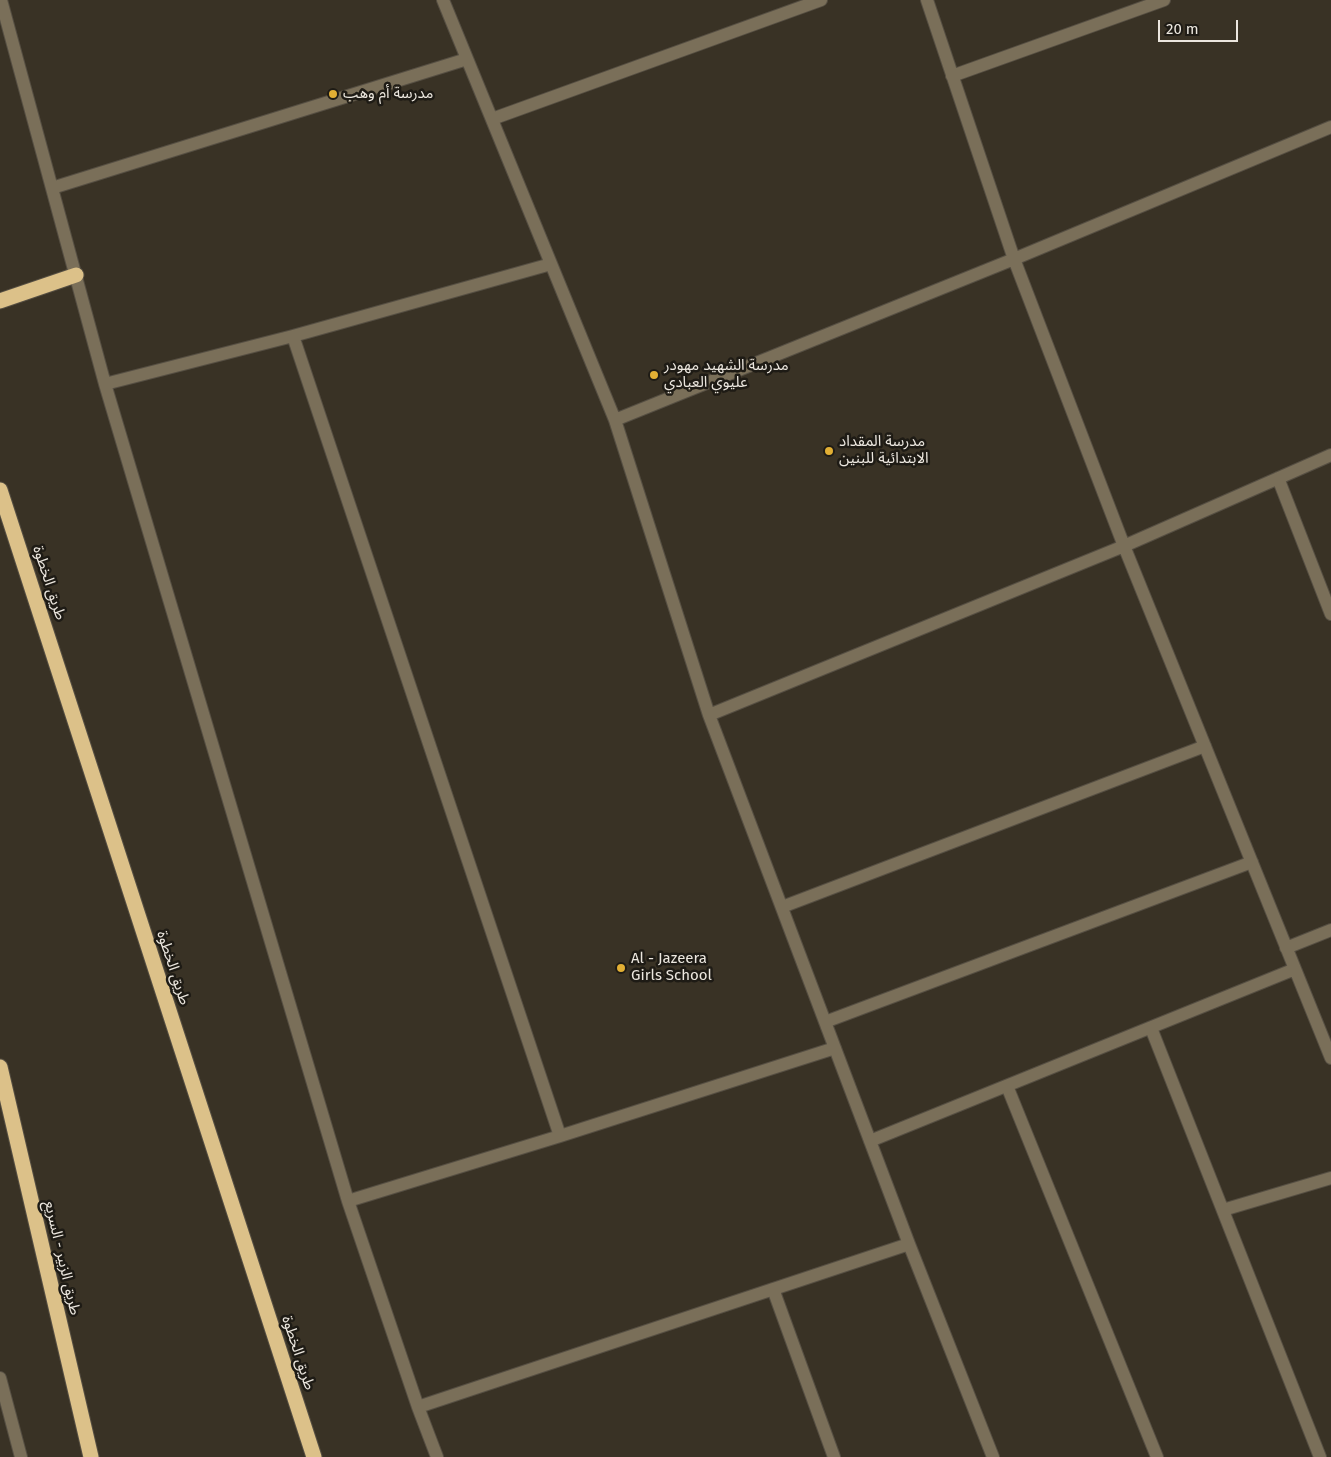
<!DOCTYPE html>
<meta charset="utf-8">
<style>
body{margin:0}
#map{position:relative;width:1331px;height:1457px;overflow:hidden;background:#393225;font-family:"Fira Sans",sans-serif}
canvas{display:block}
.scale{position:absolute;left:1158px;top:20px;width:80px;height:22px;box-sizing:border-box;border:2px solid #ece7df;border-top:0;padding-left:6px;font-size:15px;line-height:18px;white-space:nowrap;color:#ece7df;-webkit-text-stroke:4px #1e1b15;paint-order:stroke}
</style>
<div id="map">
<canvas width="1331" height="1457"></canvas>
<div class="scale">20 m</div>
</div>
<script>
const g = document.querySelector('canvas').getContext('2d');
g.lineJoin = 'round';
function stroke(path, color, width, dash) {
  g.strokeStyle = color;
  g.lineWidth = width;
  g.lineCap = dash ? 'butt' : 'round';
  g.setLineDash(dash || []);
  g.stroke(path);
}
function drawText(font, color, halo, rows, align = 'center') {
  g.font = font + ' "Fira Sans","Noto Sans Arabic",sans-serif';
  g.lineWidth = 5;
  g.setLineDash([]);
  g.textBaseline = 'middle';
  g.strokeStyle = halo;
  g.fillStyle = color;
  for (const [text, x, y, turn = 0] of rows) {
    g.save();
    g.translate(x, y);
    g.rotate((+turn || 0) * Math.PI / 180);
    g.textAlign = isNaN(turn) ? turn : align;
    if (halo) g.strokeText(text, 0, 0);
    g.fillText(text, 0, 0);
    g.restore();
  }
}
const minor = new Path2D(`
 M1,0L105,384L348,1201L418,1407L437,1457
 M443,0L615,420L709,715L909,1244L993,1457
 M927,0L1014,259L1124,546L1331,1058
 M952,76L1164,0
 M492,119L821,0
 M52,188L467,59
 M293,336L560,1136
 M105,384L293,336L551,264
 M615,420L1014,259L1331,127
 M1278,478L1331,614
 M709,715L1124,546L1331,455
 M782,907L1205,746
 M1286,948L1331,930
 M825,1022L1252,862
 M1151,1028L1320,1457
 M1007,1086L1157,1457
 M870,1141L1295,969
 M348,1201L560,1136L835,1048
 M1223,1210L1331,1178
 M773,1289L834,1457
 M0,1378L21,1457
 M418,1407L909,1244`);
const highway = new Path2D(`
 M0,301L76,275
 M0,490L314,1457
 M0,1067L91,1457`);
stroke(minor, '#564f43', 14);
stroke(highway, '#564f43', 17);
stroke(minor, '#7a6f59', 12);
stroke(highway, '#dcc189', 15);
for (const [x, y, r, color] of [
 [333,94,5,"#e2af34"],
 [654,375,5,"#e2af34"],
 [829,451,5,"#e2af34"],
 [621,968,5,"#e2af34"]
]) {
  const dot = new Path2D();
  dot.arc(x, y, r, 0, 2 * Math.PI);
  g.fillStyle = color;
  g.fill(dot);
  stroke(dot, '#1e1b15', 2);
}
drawText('15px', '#ece7df', '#1e1b15', [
 ["مدرسة أم وهب",343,94],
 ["مدرسة الشهيد مهودر",664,366],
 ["عليوي العبادي",664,383],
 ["مدرسة المقداد",839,442],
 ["الابتدائية للبنين",839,459],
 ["Al - Jazeera",631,959],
 ["Girls School",631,976]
], 'left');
drawText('15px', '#ece7df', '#1e1b15', [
 ["طريق الخطوة",49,583,72],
 ["طريق الخطوة",173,968,72],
 ["طريق الزبير - السريع",62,1258,77],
 ["طريق الخطوة",298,1353,72]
]);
</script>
